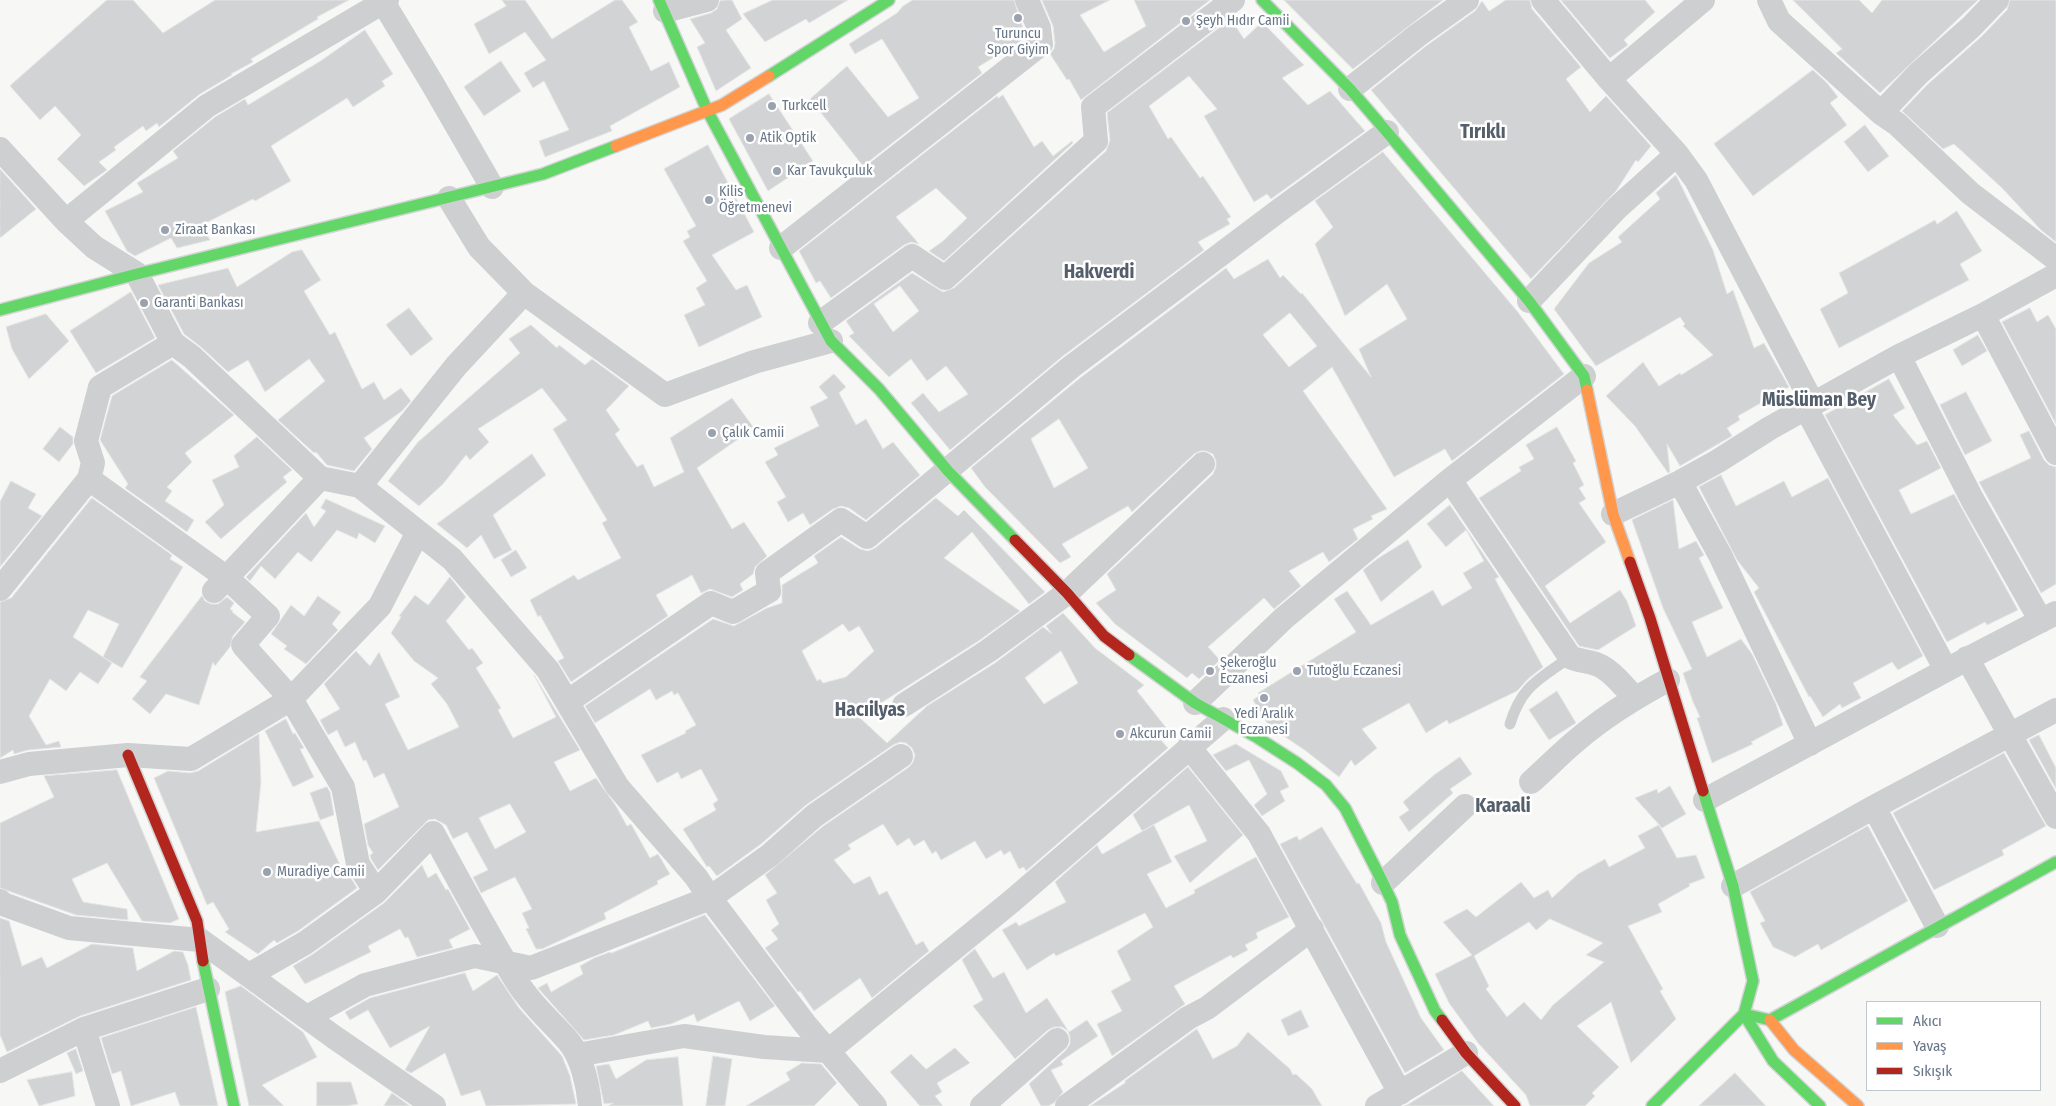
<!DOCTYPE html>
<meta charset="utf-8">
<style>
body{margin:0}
#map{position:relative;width:2056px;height:1106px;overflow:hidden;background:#f7f7f6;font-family:"Fira Sans Condensed",sans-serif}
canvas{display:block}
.legend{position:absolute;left:1866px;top:1001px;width:175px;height:90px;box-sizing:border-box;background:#fff;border:1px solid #c2c8cf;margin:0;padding:6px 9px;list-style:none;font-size:15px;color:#667587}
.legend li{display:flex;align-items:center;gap:10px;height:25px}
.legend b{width:25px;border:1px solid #c2c8cf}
</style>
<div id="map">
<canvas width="2056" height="1106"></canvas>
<ul class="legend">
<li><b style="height:6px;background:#63d668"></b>Akıcı</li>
<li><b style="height:6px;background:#ff974d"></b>Yavaş</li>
<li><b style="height:6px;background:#b3261e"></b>Sıkışık</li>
</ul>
</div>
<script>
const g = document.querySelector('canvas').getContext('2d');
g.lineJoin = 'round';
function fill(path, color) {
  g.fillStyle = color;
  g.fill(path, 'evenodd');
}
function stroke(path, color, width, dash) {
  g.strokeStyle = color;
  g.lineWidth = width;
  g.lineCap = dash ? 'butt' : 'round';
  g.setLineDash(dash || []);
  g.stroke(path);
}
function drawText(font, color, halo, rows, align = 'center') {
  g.font = font + ' "Fira Sans Condensed",sans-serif';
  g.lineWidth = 5;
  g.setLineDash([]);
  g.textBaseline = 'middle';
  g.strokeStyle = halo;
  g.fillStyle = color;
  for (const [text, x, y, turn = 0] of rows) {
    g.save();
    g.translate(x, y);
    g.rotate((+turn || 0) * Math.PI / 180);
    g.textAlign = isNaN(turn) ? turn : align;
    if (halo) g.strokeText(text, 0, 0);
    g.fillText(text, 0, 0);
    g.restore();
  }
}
const building = new Path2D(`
 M107,0H133L163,33L215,0H349L317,17L318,19L251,59L253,62L231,74L232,75L200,94L159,127L157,123L146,131L143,126L114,147L116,150L99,162L107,170L84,186L57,159L81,135L55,106L40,120L10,86Z
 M502,0H525L552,39L615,0H622L638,22L629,27L651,71L669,62L680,87L610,126L612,131L545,157L539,141L569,130L544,81L533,88L524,73L546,60L525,32L489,54L474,24L506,6Z
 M725,0H732L742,19L726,30L751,68L716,91L697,47L705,43L690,19L711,13L717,9L720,1Z
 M773,0H848L809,23L806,19L765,42L743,14Z
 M913,0H1014L1026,38L978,67L982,73L863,166L810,99L847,66L888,117L919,98L882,39L855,54L849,44L897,13L903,6Z
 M1042,0H1110L1080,15L1104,52L1146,26L1134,0H1210L1081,100L1069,79L1067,80L1050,54L1054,49L1055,43L1053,26Z
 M1284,0H1443L1353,69Z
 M1506,0H1530L1532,9L1581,67L1566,79L1590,112L1606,96L1651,146L1638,162L1636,160L1616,191L1531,279L1371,90L1426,46L1475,11L1482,1L1489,11Z
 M1561,0H1645L1655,12L1624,40L1628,45L1610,58Z
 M1793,0H1859L1872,13L1882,0H1978L1880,93L1836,53L1842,49Z
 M2010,0H2056V242L2041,230L2002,188L1954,144L1943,149L1902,111L1928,84L1981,37L2007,10Z
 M1231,19L1244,39L1262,22L1304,65L1282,78L1308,105L1330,91L1365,131L1271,199L1267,194L1254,202L1204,116L1217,109L1189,76L1149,106L1168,139L1171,137L1200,178L1203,176L1231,217L1227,219L1230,224L1198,242L1204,250L1063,356L950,450L911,403L923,393L939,412L968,394L946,366L927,381L911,359L889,377L849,336L854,333L846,321L912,273L943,292L954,288L1106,151L1110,140L1107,113ZM900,286L919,311L893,332L874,304Z
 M365,30L393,74L382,81L385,86L353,107L347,98L271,146L291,181L255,201L253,199L202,225L210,240L177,248L171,238L135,256L127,251L105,211L143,192L137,183L178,158L173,151L215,117L245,99L248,105L322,60Z
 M501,61L521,91L484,116L464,87Z
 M1813,70L1827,83L1838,97L1830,103L1847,125L1753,196L1714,144Z
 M769,94L813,161L768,191L729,119Z
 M1003,95L1034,147L1042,141L1053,156L1072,141L1073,143L944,261L929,251L943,241L967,218L936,188L896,217L919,244L911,242L904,245L831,298L820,281L816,283L799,251L997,96L998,98Z
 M1865,125L1889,156L1868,172L1844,142Z
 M708,145L754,232L712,255L736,290L747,285L762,317L699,347L684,315L705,305L696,288L707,281L683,241L690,237L687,231L696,226L664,169Z
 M1383,152L1517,311L1564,374L1452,461L1445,449L1394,477L1332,367L1303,391L1387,509L1371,516L1373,519L1353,529L1358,539L1329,562L1323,552L1289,571L1301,586L1274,609L1264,598L1208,647L1220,660L1199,679L1192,673L1187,678L1115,624L1096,603L1116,590L1107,574L1213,474L1216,467V461L1213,454L1206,451H1200L1194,454L1132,512L1128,506L1062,544L1071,557L1060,563L985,487L971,468L1080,378L1226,268L1234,279L1268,259L1280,278L1283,275L1301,294L1302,293L1371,377L1359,349L1407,319L1387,284L1345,316L1315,244L1333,227L1315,201ZM1290,313L1317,346L1289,367L1263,335ZM1059,419L1088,468L1054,488L1031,439Z
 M0,169L36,209L0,238Z
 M1676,175L1713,250L1727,294L1733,290L1754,348L1764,343L1789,387L1738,416L1740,420L1727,428L1732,436L1680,466L1667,444L1670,472L1668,473L1635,426L1606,396L1643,362L1659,386L1680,373L1681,375L1713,355L1683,326L1685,324L1680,317L1596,366L1554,309L1589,263L1622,242L1618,237L1660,199L1656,193Z
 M1957,211L1982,251L1960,264L1969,280L1839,348L1820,309L1848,293L1839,273L1935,220L1937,224Z
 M302,250L321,280L304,291L330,335L335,332L362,389L374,382L384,400L401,388L411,401L402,411L364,438L372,449L354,471L327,465L316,452L314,453L278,420L325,381L309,359L265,392L248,360L228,372L201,347L184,334L158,285L228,268L237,287L292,252Z
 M131,292L155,338L96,373L70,331Z
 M409,308L433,339L411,356L386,325Z
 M2030,308L2037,322L2048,315L2056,329V424L2002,322Z
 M46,314L69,341L29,379L12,349L6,327Z
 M531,325L557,348L559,345L585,365L592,359L629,386L606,410L620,430L615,434L637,467L643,464L654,487L684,472L670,438L732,398L754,428L697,468L732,529L744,522L767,556L755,567L753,574L740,584L743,590L732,597L710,589L701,593L692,575L656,595L668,616L571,682L558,661L564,658L540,615L538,617L530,600L574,575L578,580L621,558L602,523L607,520L553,429L567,420L542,388L478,429L489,442L470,460L466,455L443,484L419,506L388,481L418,442L520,353L509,339Z
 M1978,335L1987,351L1962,366L1953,350Z
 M172,360L234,415L185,453L192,462L167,487L172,491L165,501L194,520L187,532L125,488L128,484L100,440L112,396Z
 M834,374L846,387L839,393L856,425L866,419L883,449L893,442L920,475L866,520L849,508L841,506L833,509L810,525L803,513L788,522L777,502L786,497L765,462L778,455L774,448L819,426L810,407L828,398L819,387Z
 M1889,379L1905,408L1893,415L1917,445L1927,441L1941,468L1899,490L1911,514L1954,494L2018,610L1987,625L1985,622L1947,642L1825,415Z
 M1966,392L1992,441L1965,455L1940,405Z
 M60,427L73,437V444L59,462L43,449Z
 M1557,427L1576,461L1573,463L1584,485L1579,488L1586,499L1579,503L1606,542L1545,586L1570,623L1620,590L1627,601L1636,626L1598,650L1579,646L1479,498L1521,471L1519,467L1534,459L1526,445Z
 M2029,431L2044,460L2049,465L2056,467V584L2041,593L1979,482L2031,458L2020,435Z
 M257,437L292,470L283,477L287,482L221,539L205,522L224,505L212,480L239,467L234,456Z
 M532,454L546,475L493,515L512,550L494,559L481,535L467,548L437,524Z
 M1721,475L1736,506L1784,481L1792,497L1828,478L1923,656L1898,670L1892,662L1853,683L1861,698L1842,708L1840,704L1823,717L1810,696L1809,697L1754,592L1759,588L1737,560L1699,487Z
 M11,481L36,494L28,508L42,516L0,567V502Z
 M92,498L172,555L170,559L183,567L122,668L103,657L119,624L88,610L73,637L112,663L98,684L80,672L66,691L50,679L29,716L46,745L59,741L61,747L28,750L14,754L13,750L0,758V602L11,598Z
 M936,498L958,516L964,510L1045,592L1029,604L972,532L944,558L1020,611L980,640L859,717L887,743L927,706L995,663L1043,627L1052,634L1046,626L1063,613L1095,648L1144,685L1137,691L1168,730L1160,739L1168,748L1026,871L1024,867L1019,869L1010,851L1004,855L1001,850L986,859L975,841L941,860L936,851L932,854L924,840L914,846L909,838L897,846L883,824L848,845L851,849L834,860L854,884L870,876L879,895L887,891L916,945L923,941L929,951L872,998L860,978L814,1011L800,991L798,992L765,948L778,939L771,930L779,924L766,900L777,893L765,875L822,827L909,767L913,762L915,755L912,748L906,743L900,742L893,745L806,805L761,844L717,876L709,866L707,867L683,829L716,810L713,804L718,800L701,769L681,779L678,772L657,783L641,755L686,733L685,731L696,725L678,693L674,695L672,691L656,700L650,689L595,723L585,706L713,619L734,626L767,608L782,603V585L818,563L814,556L841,537L860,549L868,551L875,548ZM843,624L849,632L859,626L874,651L846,677L823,683L820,679L817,681L802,651ZM1061,651L1078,683L1044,704L1025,678Z
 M326,499L385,526L375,543L359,533L357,539L337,530L311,562L298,552L275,579L261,566L250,581L246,577L306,513L314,527L326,511L321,508Z
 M1673,500L1679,549L1696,541L1704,555L1699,558L1723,608L1692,622L1707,657L1741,639L1752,654L1776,704L1783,725L1751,742L1753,744L1712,763L1697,718L1700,717L1693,702L1683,673L1692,669L1663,608L1632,520Z
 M1450,505L1499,577L1495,579L1543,667L1528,679L1517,691L1449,724L1447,720L1426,733L1409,703L1362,729L1377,748L1355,766L1351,760L1339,777L1306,751L1269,726L1253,700L1260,695L1258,693L1356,632L1334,599L1347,591L1371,625L1433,590L1442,606L1472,588L1463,573L1484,561L1466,530L1446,547L1427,524Z
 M1408,540L1422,567L1381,602L1363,570L1377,559Z
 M516,550L527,568L511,577L501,560Z
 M450,577L466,597L446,621L469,650L472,648L483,663L476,668L501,708L498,710L513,738L556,717L534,675L580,750L554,762L570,791L596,778L616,806L627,826L631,824L650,858L658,854L670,874L657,881L658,884L604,913L606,919L542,949H536L526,929L529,928L522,913L532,909L515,877L481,893L473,877L488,870L467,832L453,839L446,825L435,819L428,820L378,870L371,859L370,855L373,853L368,845L364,824L399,807L384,773L374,778L366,760L363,761L355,742L345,747L337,730L328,735L320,720L340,709L324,684L356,651L370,666L379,652L400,697L385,704L408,750L459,727L447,704L431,684L438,678L414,661L391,633L401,617L399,616L415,595L428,605ZM510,804L526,832L495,849L479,818Z
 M202,596L205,601L211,604H218L227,597L234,603L230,609L233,611L232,612L245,622L233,636L230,647L215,666L213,662L199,705L166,694L150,714L132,699L147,681L140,677Z
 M318,596L341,612L332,624L338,630L306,664L284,649L287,646L271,634L291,605L304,616Z
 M1557,691L1576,723L1549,740L1529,710Z
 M286,719L293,734L295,733L304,748L300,749L314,777L293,787L265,731Z
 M259,734L261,782L256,832L319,821L342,869L345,868L357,888L298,931L277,943L274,940L258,954L225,932L229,929L213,902L207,905L154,778L168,771L190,773L198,771Z
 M2039,735L2056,768V789L2029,740Z
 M1236,744L1281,771L1289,787L1280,791L1285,801L1262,816L1254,805L1267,794L1249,760L1226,771L1213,755Z
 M2004,753L2046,826L2002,850L2004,855L1934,890L1893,813Z
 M1460,757L1472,774L1450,789L1453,793L1409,832L1399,817L1409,810L1403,802L1434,775Z
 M1188,767L1243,835L1190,883L1174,856L1207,841L1189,805L1142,831L1133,815Z
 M117,770L179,919L170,923L142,921L107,863L72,879L83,902L127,909L128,920L76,915L0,888V823L54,797L44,776Z
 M1670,786L1686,814L1662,828L1635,798L1657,789L1658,793Z
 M327,787L330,792L334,815L320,820L310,793Z
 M1154,825L1172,862L1147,874L1166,908L1195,893L1194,890L1256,857L1289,917L1256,933L1258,938L1245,945L1248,950L1233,958L1231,955L1174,986L1185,1004L1112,1056L1097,1024L1122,1011L1111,991L1131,980L1117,951L1153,927L1145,913L1056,956L1054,953L1027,970L1002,930L1016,922L1019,926L1066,902L1055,882L1097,845L1102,854Z
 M1659,825L1677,858L1696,855L1705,878L1689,884L1690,886L1658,904L1662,912L1628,926L1663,989L1660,991L1676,1019L1631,1063L1611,1002L1577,1026L1619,1067L1592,1093L1595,1096L1585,1106H1530L1526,1095L1478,1043L1449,1003L1435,974L1472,955L1443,922L1467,909L1476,917L1521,882L1534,898L1548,890L1552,898L1578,874L1605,859L1609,867L1645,848L1638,836ZM1550,919L1603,943L1586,955L1604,962L1553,1005L1541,1020L1524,1002L1507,1017L1486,989L1489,986L1474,956L1529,922L1536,930Z
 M1868,826L1908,901L1821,950L1818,944L1795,957L1773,947L1760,923L1765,921L1750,892Z
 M1322,827L1357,884L1359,883L1376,914L1381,923L1386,942L1421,1018L1444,1050L1405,1073L1280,844L1297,836L1299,840Z
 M422,865L428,878L436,873L446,890L448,889L470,929L449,940L453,948L417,957L408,937L405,938L400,929L368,946L371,952L305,984L293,966L313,954L384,903Z
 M705,915L775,1006L750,1021L739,1001L697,1022L694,1014L671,1024L651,1028L648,1021L614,1035L584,1040L538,988L547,983L551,992L583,974L580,966L594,958L610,952L611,953Z
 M0,918L9,921L22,966L42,957L47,968L92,944L133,948L137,971L174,951L183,952L188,965L191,980L80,1016L7,1052L0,1035Z
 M975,949L993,978L1004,972L1026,1013L1047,998L1069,1032L1087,1020L1098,1036L1061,1061L1063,1065L1051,1070L1063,1092L1054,1103L1048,1106H1041L1029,1084L1066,1050L1070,1044V1037L1068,1031L1062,1027H1054L1048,1030L1015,1059L973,1006L983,1000L962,960Z
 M465,973L473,991L497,975L519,1008L562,1056L570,1076L576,1104L486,1106L480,1090L461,1096L445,1053L411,1073L405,1070L430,1026L390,1048L368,1010L350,1020L345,1012L370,998Z
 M241,986L303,1032L317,1057L262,1085L284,1106H249L225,992Z
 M196,1007L218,1106H180L175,1092L131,1106L121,1071L112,1074L101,1038Z
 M1301,1010L1309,1027L1288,1036L1281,1020Z
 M1197,1029L1213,1059L1237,1046L1248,1032L1290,1069L1293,1075L1296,1074L1312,1089L1322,1106H1090L1125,1083V1081Z
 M955,1048L970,1063L937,1083L942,1092L935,1096L943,1106H920L890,1072L911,1054L926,1069Z
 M76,1049L83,1071L76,1074L67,1053Z
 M713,1056L732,1059L725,1106H706Z
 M678,1057L683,1106H608L613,1103L604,1104L596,1066L609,1064L616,1079L646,1060Z
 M802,1063L821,1064L837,1083L814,1106H746L790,1080L786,1073Z
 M1462,1071L1494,1106H1404L1407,1105Z
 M72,1072L75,1096L39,1106L27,1080Z
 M1735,1073L1766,1106H1699Z
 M317,1082H351L358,1104L347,1106H317Z
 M392,1093L410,1106H384Z`);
fill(building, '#d2d3d4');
stroke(building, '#e6e6e6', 1);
const fast = new Path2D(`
 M659,0L707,110L831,341L879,389L948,471L1015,540
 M1262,0L1350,89L1387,132L1529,301L1584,376L1587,390
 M769,76L889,0
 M0,310L137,274L543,174L616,146
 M1129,655L1195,703L1258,738L1297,763L1326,785L1345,808L1383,883L1392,902L1400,935L1435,1011L1442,1020
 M1703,791L1733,886L1753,981L1744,1014L1773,1061L1820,1106
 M203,961L234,1106
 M1652,1106L1744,1014L1770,1020L2056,862`);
const slow = new Path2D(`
 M616,146L722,105L769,76
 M1587,390L1613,514L1630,562
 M1770,1020L1794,1050L1858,1106`);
const jam = new Path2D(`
 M1015,540L1067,593L1104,636L1129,655
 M1630,562L1650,618L1703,791
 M128,755L197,921L203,961
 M1442,1020L1466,1053L1515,1106`);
stroke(fast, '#d2d4d5', 14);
stroke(slow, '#d2d4d5', 14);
stroke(jam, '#d2d4d5', 14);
stroke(new Path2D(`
 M1510,724C1522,685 1539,680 1570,657`), '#cecfd1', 11);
stroke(new Path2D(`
 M1543,0L1609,79L1677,154L1696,180L1813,404
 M1769,0L1779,21L1881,113L1897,124L1970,193L2056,259
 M383,2L432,83L492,187
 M665,11L707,0
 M1609,79L1703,0
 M1350,89L1418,35L1467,0
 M1881,113L1918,74L1971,27L1997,0
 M0,149L66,221L94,247L137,274L173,343L192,357L320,478L360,486L452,559L548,670L617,786L696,877L710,898L805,1024L875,1106
 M449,198L479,247L524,293L665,395L754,362L831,341
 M66,221L207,106L387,0
 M781,248L1041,44L1039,28L1027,0
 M1529,301L1617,208L1677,154
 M1983,315L2056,453
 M820,323L912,256L945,278L1096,141L1093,107L1233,0
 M1899,356L1972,499L2041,621
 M1806,408L1946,670
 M89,479L227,578L268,616L243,645L291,699L343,787L358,864L376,892
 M1450,480L1570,657C1579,661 1587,661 1596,664C1612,670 1624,687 1635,698
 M1680,482L1720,555L1810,744
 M360,486L456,366L524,293
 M1613,514L1680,482L1718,461L1770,428L1899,356L1983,315L2056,275
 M0,589L89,479L93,463L86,441L100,387L173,343
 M214,591L320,478
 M1967,658L2056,817
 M567,702L711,603L733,612L769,591L767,573L841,520L867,537L1071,367L1281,209L1387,132
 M1195,703L1284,618L1450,480L1584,376
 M904,705L988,651L1067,593L1203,464
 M1189,747L1259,834L1400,1093
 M0,772L29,764L128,755L191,759L291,699L380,606L418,532
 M1531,782C1547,768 1561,753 1577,740C1605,716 1636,697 1668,680
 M1705,800L1965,660L2056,613
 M1874,807L1937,926
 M1383,883L1465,806
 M1733,886L1874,807L2056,710
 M0,901L3,904L69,928L200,940L334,1037L434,1106
 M249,975L305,943L376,892L433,833C460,883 487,933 517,982C533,1007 550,1020 569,1042C582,1058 588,1085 590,1106
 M307,1017L365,985L475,956L531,968L710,898L770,855L814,816L901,756
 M84,1029L108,1106
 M577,1055L684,1036L764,1047L828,1051L1012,901L1223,719
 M0,1071L84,1029L208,989
 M982,1106L1057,1040
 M1067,1106L1188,1018L1207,1008L1312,929
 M1377,1106L1466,1053`), '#cecfd1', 24);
stroke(fast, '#63d668', 11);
stroke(slow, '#ff974d', 11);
stroke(jam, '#b3261e', 11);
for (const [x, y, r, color] of [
 [1018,18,5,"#99a2ae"],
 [1186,21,5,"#99a2ae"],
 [772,106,5,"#99a2ae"],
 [750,138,5,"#99a2ae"],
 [777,171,5,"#99a2ae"],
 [709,200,5,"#99a2ae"],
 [165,230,5,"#99a2ae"],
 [144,303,5,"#99a2ae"],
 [712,433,5,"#99a2ae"],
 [1210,671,5,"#99a2ae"],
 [1297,671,5,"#99a2ae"],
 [1264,698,5,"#99a2ae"],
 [1120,734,5,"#99a2ae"],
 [267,872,5,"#99a2ae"]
]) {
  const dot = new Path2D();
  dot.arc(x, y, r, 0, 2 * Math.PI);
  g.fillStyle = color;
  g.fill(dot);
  stroke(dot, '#fff', 2);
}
drawText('14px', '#667587', '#fff', [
 ["Şeyh Hıdır Camii",1196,21],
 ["Turuncu",1018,34,"center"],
 ["Spor Giyim",1018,50,"center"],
 ["Turkcell",782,106],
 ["Atik Optik",760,138],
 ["Kar Tavukçuluk",787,171],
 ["Kilis",719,192],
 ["Öğretmenevi",719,208],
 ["Ziraat Bankası",175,230],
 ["Garanti Bankası",154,303],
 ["Çalık Camii",722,433],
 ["Şekeroğlu",1220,663],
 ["Eczanesi",1220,679],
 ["Tutoğlu Eczanesi",1307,671],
 ["Yedi Aralık",1264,714,"center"],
 ["Eczanesi",1264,730,"center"],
 ["Akcurun Camii",1130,734],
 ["Muradiye Camii",277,872]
], 'left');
drawText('bold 19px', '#545f6b', '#fff', [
 ["Tırıklı",1483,133],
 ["Hakverdi",1099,273],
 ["Müslüman Bey",1819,401],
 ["Hacıilyas",870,711],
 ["Karaali",1503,807]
]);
</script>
